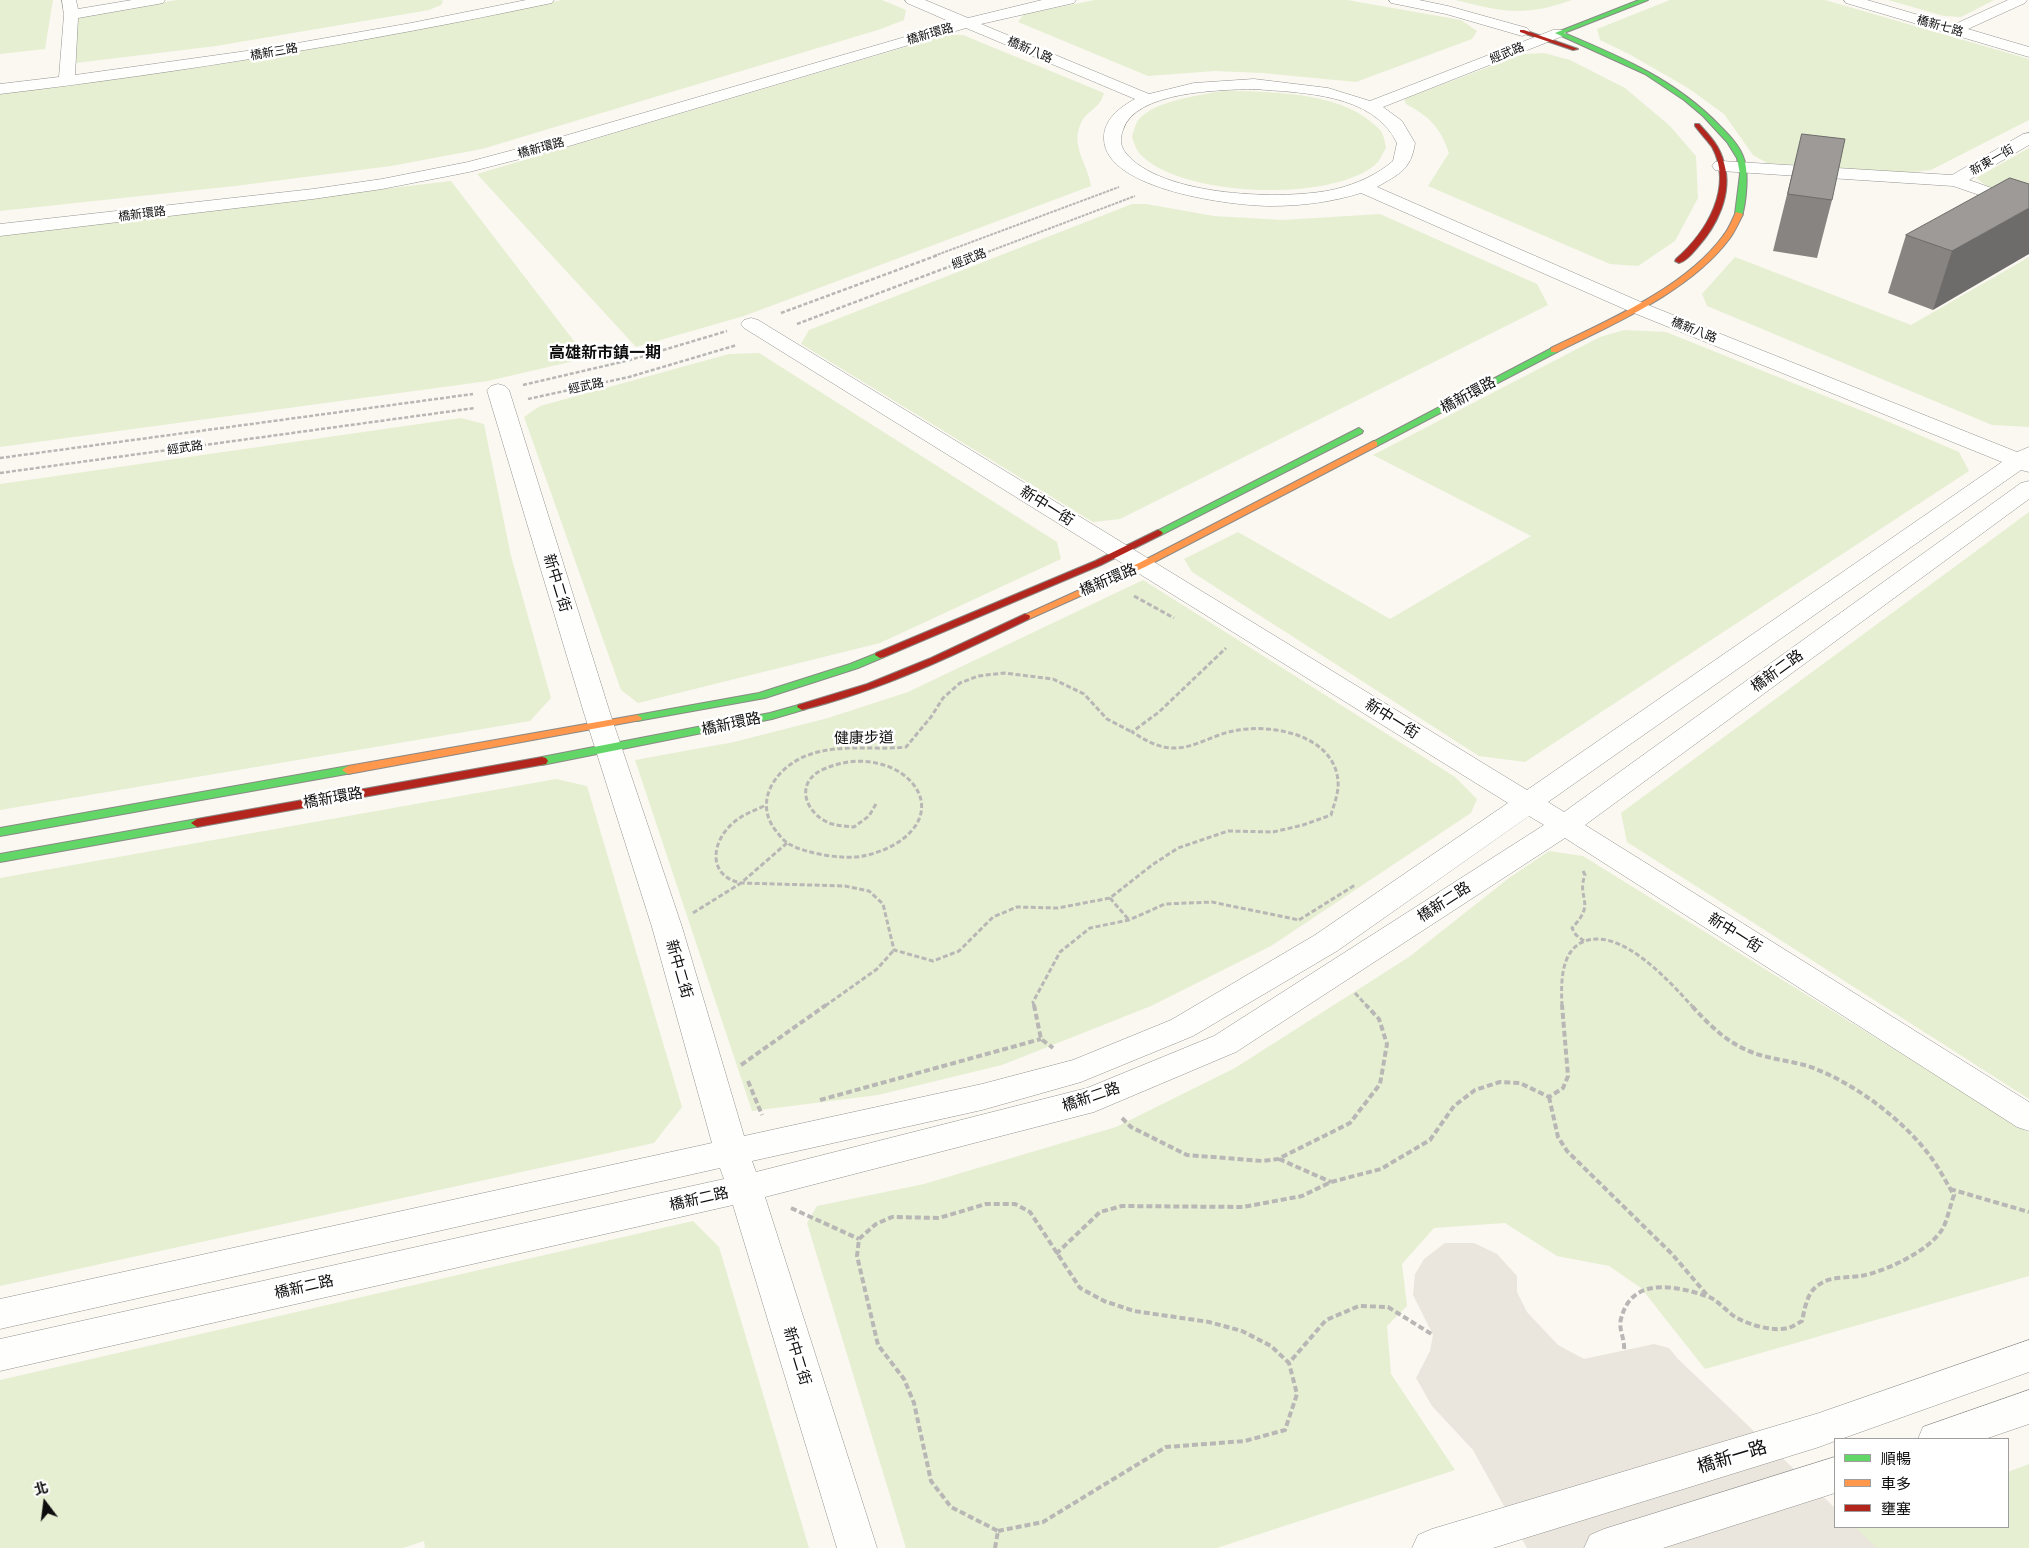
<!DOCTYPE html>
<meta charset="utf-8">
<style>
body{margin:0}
#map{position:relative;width:2029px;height:1548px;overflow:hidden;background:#faf8f1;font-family:"Playfair Display","Noto Sans TC",serif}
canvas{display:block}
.legend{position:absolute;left:1834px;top:1438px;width:175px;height:90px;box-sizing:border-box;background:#fff;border:1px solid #9e9e9e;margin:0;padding:6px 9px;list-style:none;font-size:15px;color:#0d0d0d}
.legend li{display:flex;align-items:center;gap:10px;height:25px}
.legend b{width:25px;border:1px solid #9e9e9e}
.north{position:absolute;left:20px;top:1478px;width:50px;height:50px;-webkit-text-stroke:4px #fff;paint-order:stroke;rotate:345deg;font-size:14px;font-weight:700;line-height:20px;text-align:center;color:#0d0d0d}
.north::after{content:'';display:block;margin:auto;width:18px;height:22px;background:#0d0d0d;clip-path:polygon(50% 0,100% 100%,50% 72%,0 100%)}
</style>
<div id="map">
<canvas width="2029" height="1548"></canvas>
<ul class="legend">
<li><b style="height:6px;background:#63d668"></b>順暢</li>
<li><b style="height:6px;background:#ff974d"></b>車多</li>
<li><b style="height:6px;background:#b3261e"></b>壅塞</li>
</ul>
<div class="north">北</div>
</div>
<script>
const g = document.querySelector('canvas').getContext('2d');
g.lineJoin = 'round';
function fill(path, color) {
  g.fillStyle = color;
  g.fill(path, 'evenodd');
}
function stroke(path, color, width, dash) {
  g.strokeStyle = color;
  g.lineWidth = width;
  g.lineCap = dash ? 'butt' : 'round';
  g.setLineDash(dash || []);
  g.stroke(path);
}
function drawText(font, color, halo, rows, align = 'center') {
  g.font = font + ' "Playfair Display","Noto Sans TC",serif';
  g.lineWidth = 5;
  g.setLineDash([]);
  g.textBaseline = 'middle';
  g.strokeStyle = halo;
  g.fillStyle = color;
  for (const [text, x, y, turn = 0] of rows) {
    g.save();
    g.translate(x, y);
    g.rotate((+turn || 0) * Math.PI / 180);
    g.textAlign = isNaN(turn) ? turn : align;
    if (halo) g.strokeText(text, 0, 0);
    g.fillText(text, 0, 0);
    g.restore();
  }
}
fill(new Path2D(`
 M0,0H53L45,49L0,54Z
 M177,0H441L443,1L441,5L429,10L216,46L76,63L77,19L86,15Z
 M562,0H882L906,10L904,20L881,29L482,149L391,166L235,186L0,211V92L209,66L287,54Z
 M1095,0H1347L1461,20L1477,31L1472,39L1356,82L1262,73L1215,71L1148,76L1018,22L1024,14Z
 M1455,0H1572C1523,17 1504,12 1455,0Z
 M1670,0H1825L2029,59V120L1931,170L1903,173L1767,163L1753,155L1724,114L1688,88L1629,54L1600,40L1597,29Z
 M1888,0H1994L1961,17L1944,16Z
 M946,35H963L1104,93C1100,109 1086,111 1081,123C1070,146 1088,164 1091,186L744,316L636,347L477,174Z
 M1544,53L1570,60L1625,88L1670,126L1696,156L1698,198L1675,241L1638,266L1610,264L1428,186L1449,153C1440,127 1430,117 1406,104L1404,99L1523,54Z
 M1223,91C1267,91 1337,92 1371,122C1375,125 1380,129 1382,133C1384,137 1385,143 1386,148C1383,153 1380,160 1376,164C1332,203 1179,197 1140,154C1136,150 1134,142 1132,137C1133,132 1135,126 1137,122C1150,101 1201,95 1223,91Z
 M2029,148V202L1988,187L1976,178Z
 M451,181L587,358L488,381L0,447V234Z
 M1132,204H1146L1214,216L1283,220L1380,214L1537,284L1548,305L1120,519L1093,522L801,344L809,330Z
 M1735,257L1911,325L2029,257V427L1992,425L1707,306L1702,294Z
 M1624,330L1666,332L1875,416L1959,452L1969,471L1525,762L1479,756L1192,572L1184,559L1238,532L1390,619L1531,536L1373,455L1600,337Z
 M759,353L1057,542L1061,559L880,643L638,703L621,690L524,417L540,406L729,354Z
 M461,418L484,424L511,556L551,698L530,721L0,810V484Z
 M2029,512V1099L1627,842L1621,813Z
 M1143,580L1455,777L1477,799L1471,813L1271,946L1151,1006L1002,1065L878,1095L752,1111L635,760L734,742L828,718L908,692Z
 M556,779L587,786L682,1107L654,1143L0,1286V878Z
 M1549,851L1583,856L2029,1133V1276L1705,1369L1641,1288L1609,1266L1557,1256L1505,1223L1434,1228L1402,1264L1407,1306L1387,1326L1391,1374L1455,1470L1217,1548H906L807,1223L817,1206L924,1184L1116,1127L1235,1068L1409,957L1509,878Z
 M693,1221L719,1247L809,1548H425L424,1541L403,1548H0V1380Z
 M2029,1464V1548H1789L1850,1527H2008V1472Z`), '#e6efd2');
fill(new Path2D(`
 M1445,1243H1474L1497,1254L1517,1276V1292L1527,1312L1558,1345L1584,1359L1654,1344L1669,1348L1678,1359L1835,1508V1527H1855L1877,1548H1527L1473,1450L1432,1406L1416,1378L1430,1351L1433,1335L1413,1295L1415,1274L1424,1259Z`), '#eae6dd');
const street = new Path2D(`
 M62,0H76L78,9L132,0H165L163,3L158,4L78,18L75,75L275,47L411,23L526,0H554L552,3L547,4C366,42 184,72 0,94V84L59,77L64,15Z
 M905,0H925L968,18L1042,0H1076L1074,3L981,24L1149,94L1194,83L1254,79L1328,88L1370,101L1553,30H1563L1566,33L1563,36L1383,107L1402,121L1415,143C1411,170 1399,174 1377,187L1643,303L2017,452L2029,447V472L2021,470L1548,802L1564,812L2021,483L2029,481V499L1585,825L2029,1102V1131L2017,1127L1565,838L1236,1052L1094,1112L765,1197L877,1548H837L733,1205L0,1371V1339L724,1179L720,1168L0,1329V1299L712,1143L652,927L584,713L487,390L491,386L498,384L505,386L509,390L610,713L682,927L744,1136L982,1084L1073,1060L1171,1020L1315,935L1508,803L744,328L741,324L744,320L751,318L758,320L1527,790L2002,462L1629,311L1361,193C1332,202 1302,206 1271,206C1233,206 1105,190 1104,139C1103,120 1120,107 1135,99L966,28L559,149L469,172L382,189L313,199L0,236V224L313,189L382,179L468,162L547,141L953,23L907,3ZM1254,89C1302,93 1373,93 1397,143L1393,161C1377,175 1356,184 1336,189C1286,201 1159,197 1125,152C1120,145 1120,138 1123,130C1135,91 1220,90 1254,89ZM1529,816L1544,825L1214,1036L1087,1088L756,1172L752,1161L982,1110L1081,1082L1193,1036L1337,951Z
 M1389,0H1419L1448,6L1527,28L1530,31L1527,34L1522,36L1446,14L1391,3Z
 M1844,0H1867L1953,25L2008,0H2027L2025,3L1968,29L2029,47V57L1846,3Z
 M2029,133V145L1969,180L2029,201V212L1953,186L1721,171L1715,170L1712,166L1715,162L1721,161L1952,175L2023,134Z
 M2029,1340V1372L1841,1439H1835V1441L1819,1447L1493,1548H1412L1418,1535L1432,1529L1819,1413Z
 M2029,1390V1424L1985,1439H1918L1923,1427Z
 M1835,1457V1493L1663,1548H1584L1590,1535L1604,1529Z`);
const fast = new Path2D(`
 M1639,0H1648L1564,33C1621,57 1676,80 1720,126C1729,135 1740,146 1744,159C1749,172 1746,203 1742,216L1735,214L1740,174L1737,158L1727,142L1703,116L1684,100L1645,74L1555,33Z
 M1554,347L1557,348V352L1377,446H1371L1369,444Z
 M1359,428L1363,431L1362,433L1161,535H1155L1153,533Z
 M880,652L885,655L884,657L858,668L765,698L637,721L632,718L637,715L759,693L850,664Z
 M802,704L806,705L807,707L806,709L772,719L542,765L536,761L542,757L770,713Z
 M348,766L354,770L352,773L0,836V828Z
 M197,819L201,820L203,823L201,826L0,862V854Z`);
const slow = new Path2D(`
 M1736,212L1743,214C1739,222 1735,231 1730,238C1691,291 1615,323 1557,352H1551V348C1607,321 1686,287 1723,236C1729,229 1732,220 1736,212Z
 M1374,441L1377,442V446L1145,567L1029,619L1025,620L1020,617L1139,563Z
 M637,715L642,718L641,720L348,774L342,770L348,766Z`);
const jam = new Path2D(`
 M1520,30H1524L1578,49L1573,50L1520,32Z
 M1695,124H1699C1710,136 1720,146 1724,163C1733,194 1717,226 1697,248C1692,254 1686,261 1679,263L1675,261L1676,259C1706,233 1734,188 1712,147C1707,140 1700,133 1695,126Z
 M1158,530L1161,531L1163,533L1161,535L1101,565L884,657L880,658L875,655L876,653L1095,561Z
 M1025,614L1029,615L1030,617L1029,619C955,655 882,690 802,710L797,707L798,705L867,684L931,658Z
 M542,757L546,758L548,761L546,764L197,827L191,823L197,819Z`);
stroke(street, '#949390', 1);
stroke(fast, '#8a8986', 2);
stroke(slow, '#8a8986', 2);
stroke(jam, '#8a8986', 2);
stroke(new Path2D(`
 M934,256L1119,187
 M977,256L1135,196`), '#b8b7b6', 2, [3, 1]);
stroke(new Path2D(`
 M781,313L938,255
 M797,324L980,255
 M523,385L630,360L727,331
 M528,399L629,377L737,345
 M0,458L473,394
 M0,473L475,408`), '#b8b7b6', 2.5, [4, 2]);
stroke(new Path2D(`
 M1134,596L1174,618
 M876,804L869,816L854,827C844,826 834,826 825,821C802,808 797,780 824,769C840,762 859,759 876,763C914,770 941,808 904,838C893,847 878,853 863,856C845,860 806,854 789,844C784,841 780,836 776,831C754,803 773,772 801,758C836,742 870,751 906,747L931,717L943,698L960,683L978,676L1004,673L1053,679L1084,694L1107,719L1132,732
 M764,806C753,811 742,815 733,823C711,842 707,876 741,883L845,886L869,891L883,904L894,950L933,961L959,951L993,917L1017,907L1058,908L1110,898L1152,865L1178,848L1228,831L1273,832L1303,825L1331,815C1334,804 1339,793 1338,781C1334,734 1270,723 1233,731C1213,735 1195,748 1174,748C1158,748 1145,740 1132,732L1159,712L1226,648
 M1583,871L1585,875C1576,899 1597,902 1572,928L1576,935L1584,941
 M1110,898L1129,920
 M693,913L741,883L787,843
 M1299,920L1355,885
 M1355,993L1367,1006
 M825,1006L877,969L894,950
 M1034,1006L1033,1002L1060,952L1090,928L1129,920L1165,904L1212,902L1299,920
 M1562,1006C1561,984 1560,950 1585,941C1622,928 1669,981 1692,1006`), '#b8b7b6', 3, [5, 2.5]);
stroke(new Path2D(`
 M1034,1005L1041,1039L1053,1048
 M741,1065L826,1005
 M748,1081L762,1115
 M1549,1097L1558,1137L1567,1151L1672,1254L1707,1295
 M820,1100L1041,1039
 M1122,1118L1131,1127L1187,1155L1263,1161L1278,1159L1350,1123L1380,1084L1387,1044L1379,1019L1366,1005
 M1279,1159L1331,1182
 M1950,1189L2029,1212
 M791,1208L859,1239
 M1056,1254L1100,1212L1122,1206L1243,1207L1302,1196L1331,1182L1381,1169L1430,1140L1454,1106L1475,1090L1500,1082L1520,1083L1549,1097L1563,1088L1568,1076L1562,1005
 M1624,1349C1625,1339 1618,1328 1621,1319C1631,1277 1674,1285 1706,1296C1718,1299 1726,1312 1737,1318C1750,1325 1773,1332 1788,1328C1793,1327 1798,1323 1802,1321C1805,1308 1807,1291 1820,1284C1831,1276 1848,1278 1861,1276C1886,1271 1930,1251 1943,1228C1948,1218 1950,1206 1954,1195C1946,1182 1939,1168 1930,1156C1903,1120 1858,1086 1816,1069C1799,1062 1781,1061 1764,1056C1732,1048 1712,1028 1691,1005
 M998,1531L1043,1522L1166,1447L1245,1441L1285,1430L1297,1394L1289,1363
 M995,1548L998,1531L951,1507L931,1481L914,1403L904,1379L878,1345L857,1256L859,1239L876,1224L892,1217L939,1218L986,1204H1015L1030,1212L1080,1288L1104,1301L1134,1311L1209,1322L1242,1331L1271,1346L1289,1363L1326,1320L1359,1306L1388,1307L1433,1335`), '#b8b7b6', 4, [6, 3]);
fill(street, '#fefefd');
fill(fast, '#63d668');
fill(slow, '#ff974d');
fill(jam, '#b3261e');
fill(new Path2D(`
 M1802,134L1832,200L1817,258L1773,251Z
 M2010,178L1933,310L1888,293L1906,235Z`), '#878482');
fill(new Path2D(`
 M2029,208V254L1933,310L1952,251Z`), '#6e6c6a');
const building = new Path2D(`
 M1802,134L1845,139L1832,200L1788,194Z
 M2010,178L2029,184V208L1952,251L1906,235Z`);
fill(building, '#9d9a97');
stroke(building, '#6e6c6a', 1);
drawText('12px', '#0d0d0d', '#fff', [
 ["橋新七路",1940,26,16],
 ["橋新環路",930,34,-16],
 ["橋新八路",1030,50,23],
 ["橋新三路",274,52,-10],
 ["經武路",1507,53,-22],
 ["橋新環路",541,148,-15],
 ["新東一街",1992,160,-30],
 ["橋新環路",142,214,-7],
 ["經武路",969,259,-21],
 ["橋新八路",1694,330,22],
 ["經武路",586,386,-12],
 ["經武路",185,448,-8]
]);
drawText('15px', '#0d0d0d', '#fff', [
 ["橋新環路",1468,395,-28],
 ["新中一街",1047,506,32],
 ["橋新環路",1108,580,-23],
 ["新中二街",557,583,73],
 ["橋新二路",1777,671,-36],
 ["新中一街",1392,719,32],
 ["橋新環路",731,724,-12],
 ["健康步道",864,738,-1],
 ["橋新環路",333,798,-10],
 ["橋新二路",1444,902,-33],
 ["新中一街",1735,933,32],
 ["新中二街",679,969,74],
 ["橋新二路",1091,1097,-19],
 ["橋新二路",699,1199,-13],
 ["橋新二路",304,1287,-13],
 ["新中二街",797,1356,73]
]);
drawText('bold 16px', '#0d0d0d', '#fff', [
 ["高雄新市鎮一期",605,353]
]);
drawText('18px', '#0d0d0d', '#fff', [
 ["橋新一路",1732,1457,-17]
]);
</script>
